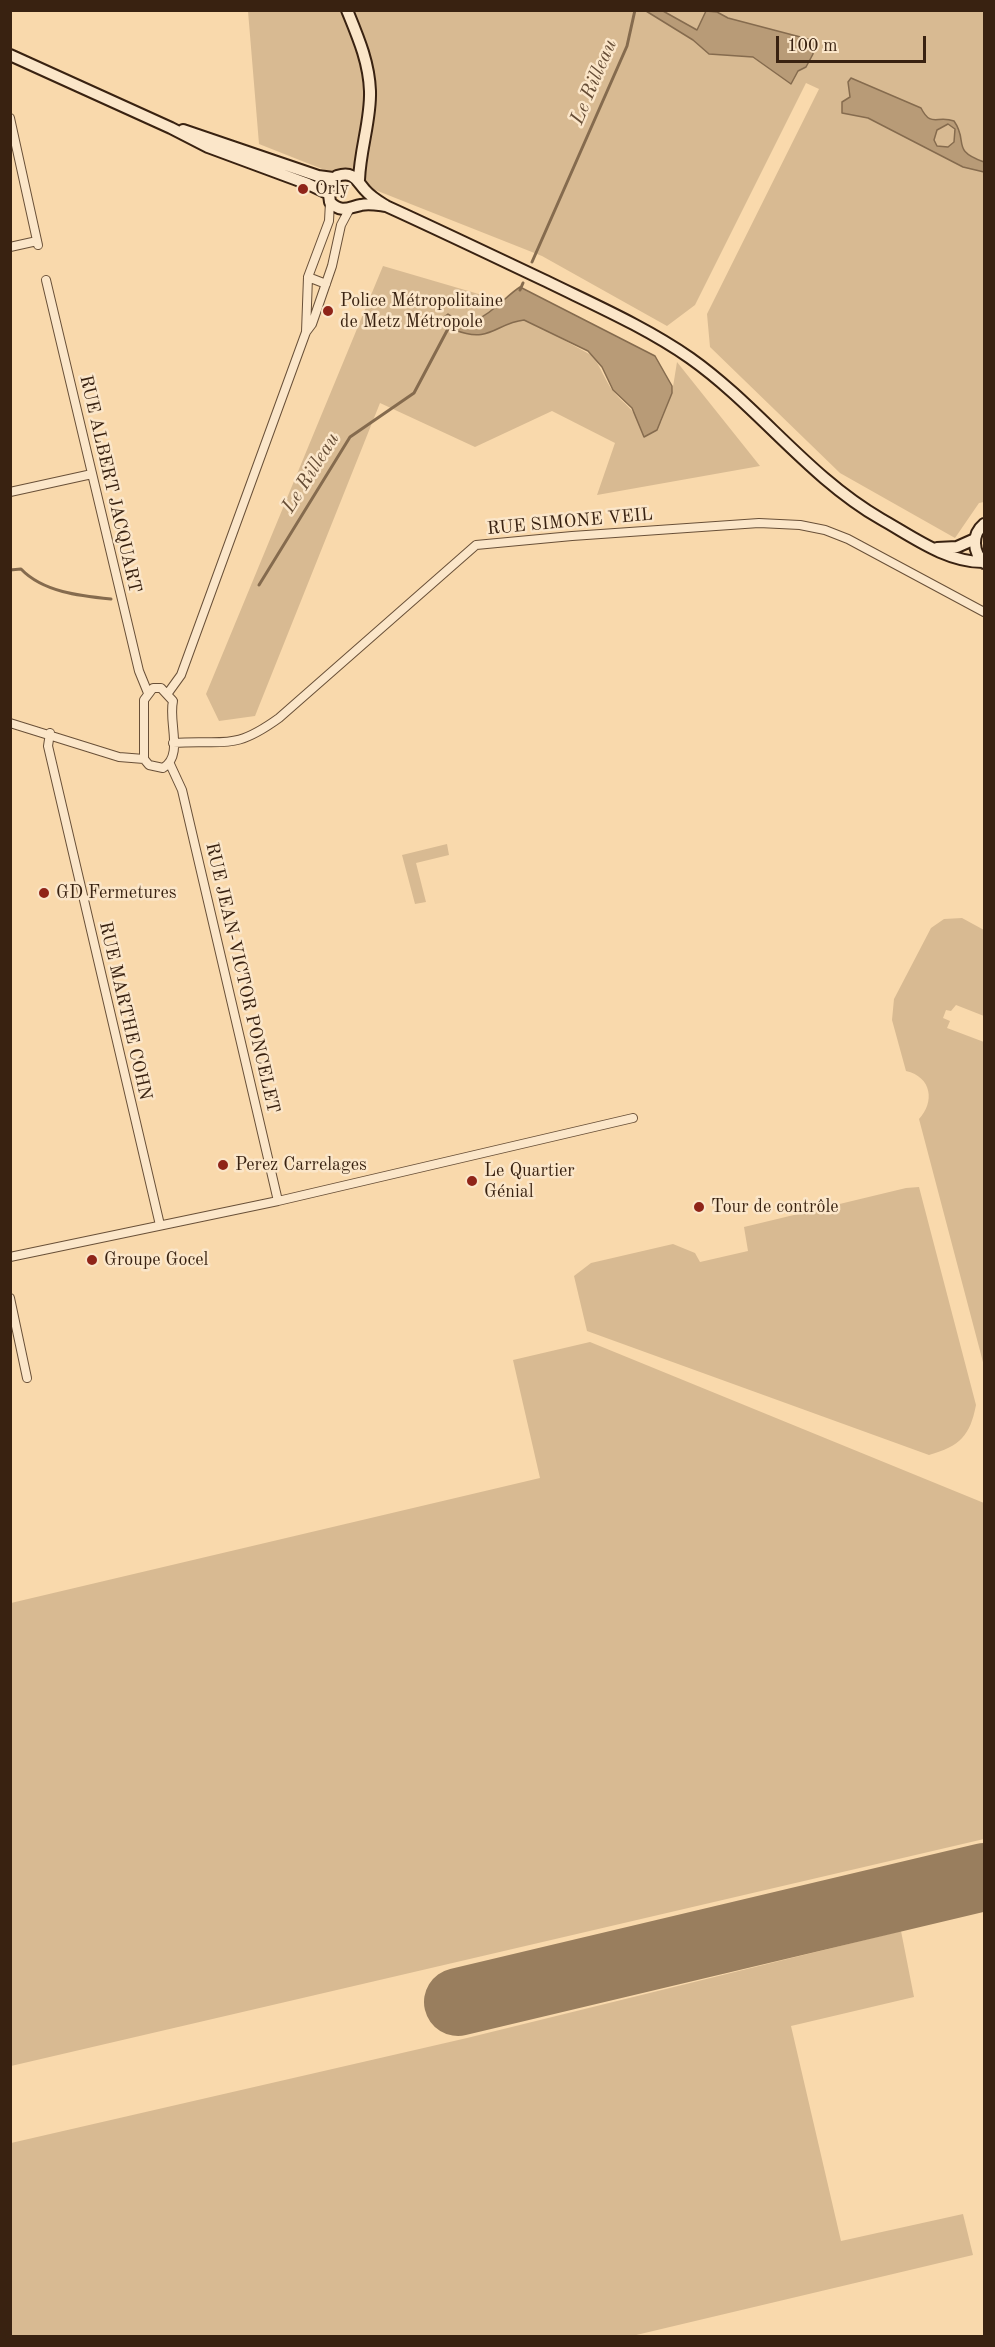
<!DOCTYPE html>
<meta charset="utf-8">
<style>
body{margin:0}
#map{position:relative;width:995px;height:2347px;overflow:hidden;background:#f9d9ac;font-family:"Old Standard TT",serif}
canvas{display:block}
.frame{position:absolute;inset:0;border:12px solid #392211;pointer-events:none}
.scale{position:absolute;left:776px;top:36px;width:150px;height:27px;box-sizing:border-box;border:3px solid #392211;border-top:0;padding-left:8px;font-size:18px;line-height:21px;white-space:nowrap;color:#392211;-webkit-text-stroke:4px #fbe6c9;paint-order:stroke}
</style>
<div id="map">
<canvas width="995" height="2347"></canvas>
<div class="frame"></div>
<div class="scale">100 m</div>
</div>
<script>
const g = document.querySelector('canvas').getContext('2d');
g.lineJoin = 'round';
function fill(path, color) {
  g.fillStyle = color;
  g.fill(path, 'evenodd');
}
function stroke(path, color, width, dash) {
  g.strokeStyle = color;
  g.lineWidth = width;
  g.lineCap = dash ? 'butt' : 'round';
  g.setLineDash(dash || []);
  g.stroke(path);
}
function drawText(font, color, halo, rows, align = 'center') {
  g.font = font + ' "Old Standard TT",serif';
  g.lineWidth = 5;
  g.setLineDash([]);
  g.textBaseline = 'middle';
  g.strokeStyle = halo;
  g.fillStyle = color;
  for (const [text, x, y, turn = 0] of rows) {
    g.save();
    g.translate(x, y);
    g.rotate((+turn || 0) * Math.PI / 180);
    g.textAlign = isNaN(turn) ? turn : align;
    if (halo) g.strokeText(text, 0, 0);
    g.fillText(text, 0, 0);
    g.restore();
  }
}
fill(new Path2D(`
 M248,11H984V502L979,503L955,538L840,473L710,347L707,314L819,89L806,83L695,305L667,326L542,256L259,144Z
 M383,266L482,295L591,355C601,366 604,379 613,391C624,405 636,409 641,428L661,422L672,393L677,362L760,466L597,495L615,443L552,411L475,447L380,403L255,716L219,721L206,694Z
 M447,844L449,855L416,863L426,902L415,904L402,855Z
 M962,918L984,930V1016L956,1005L951,1011L946,1010L943,1018L950,1021L947,1028L984,1042V1366L919,1119C935,1102 932,1077 906,1071L892,1020L894,999L931,928L944,919Z
 M919,1187L976,1405C970,1436 960,1446 929,1455L587,1331L574,1276L591,1263L673,1244L695,1253L700,1262L748,1251L744,1227L906,1188Z
 M590,1342L984,1503V1839L11,2066V1603L540,1478L513,1360Z
 M901,1931L914,1997L791,2026L841,2241L963,2214L973,2255L632,2336H11V2143L467,2038Z`), '#d8ba92');
const water = new Path2D(`
 M646,11H663L697,30L706,11L717,12L728,18L808,39L813,42V54L806,67L798,71L791,84L753,57L709,54L693,40Z
 M851,78L921,108C931,128 937,115 954,121C969,142 950,150 984,162V172L963,167L868,118L842,113V102L850,97L848,82ZM948,124L955,129L954,142L948,147L937,146L934,140L937,130Z
 M520,287L655,356L672,386V393L657,430L644,437L632,408L613,390L602,367L588,351L524,320C496,323 490,344 455,330C448,327 445,325 444,317L448,314C478,336 499,300 520,287Z`);
fill(water, '#b89b77');
stroke(water, '#856b4e', 1.5);
stroke(new Path2D(`
 M532,262L627,46L635,10
 M520,290L523,283
 M10,570L21,569C43,592 80,596 111,599
 M259,585L350,437L414,393L450,325`), '#856b4e', 3);
stroke(new Path2D(`
 M458,2002L984,1877`), '#997e5e', 68);
const minor = new Path2D(`
 M10,118L38,245
 M10,247L37,241
 M308,277L326,284
 M46,280L139,671L148,693
 M306,332L308,277L329,221L330,202
 M10,492L92,474
 M153,688H161L173,701C168,722 184,756 163,768L149,765L144,759V700Z
 M168,693L181,675L306,332L312,324L332,266L341,225L349,210
 M10,723L119,757L144,759
 M50,733L48,746L160,1225
 M173,743C225,739 232,752 279,718L476,545L572,536L759,523L800,525L825,530L848,539L984,612
 M170,764L182,790L278,1201
 M10,1257L278,1201L633,1118
 M10,1298L27,1378`);
const secondary = new Path2D(`
 M347,10C358,37 369,62 370,91C371,120 360,149 359,180
 M10,55L171,128L208,147L308,184L327,193
 M183,130L318,176L333,178
 M386,206C378,205 369,203 361,205C349,207 342,214 330,202L328,187L337,176C354,171 356,180 365,190C371,197 378,201 386,206C441,231 495,257 550,283C597,306 647,328 690,358C758,406 808,477 881,519C913,537 946,562 983,562
 M984,524C971,535 973,552 984,563
 M937,548L957,547L975,539`);
stroke(minor, '#695038', 10);
stroke(secondary, '#392211', 14);
stroke(minor, '#fbe6c9', 8);
stroke(secondary, '#fbe6c9', 10);
for (const [x, y, r, color] of [
 [303,189,6,"#8f2418"],
 [328,311,6,"#8f2418"],
 [44,893,6,"#8f2418"],
 [223,1165,6,"#8f2418"],
 [472,1181,6,"#8f2418"],
 [699,1207,6,"#8f2418"],
 [92,1260,6,"#8f2418"]
]) {
  const dot = new Path2D();
  dot.arc(x, y, r, 0, 2 * Math.PI);
  g.fillStyle = color;
  g.fill(dot);
  stroke(dot, '#fbe6c9', 2);
}
drawText('18px', '#392211', '#fbe6c9', [
 ["Orly",315,189],
 ["Police Métropolitaine",340,301],
 ["de Metz Métropole",340,322],
 ["GD Fermetures",56,893],
 ["Perez Carrelages",235,1165],
 ["Le Quartier",484,1171],
 ["Génial",484,1192],
 ["Tour de contrôle",711,1207],
 ["Groupe Gocel",104,1260]
], 'left');
drawText('18px', '#392211', '#fbe6c9', [
 ["RUE ALBERT JACQUART",110,484,77],
 ["RUE SIMONE VEIL",570,522,-5],
 ["RUE JEAN-VICTOR PONCELET",242,978,77],
 ["RUE MARTHE COHN",125,1011,77]
]);
drawText('italic 20px', '#654c35', '#fbe6c9', [
 ["Le Rilleau",594,82,-67],
 ["Le Rilleau",311,473,-58]
]);
</script>
